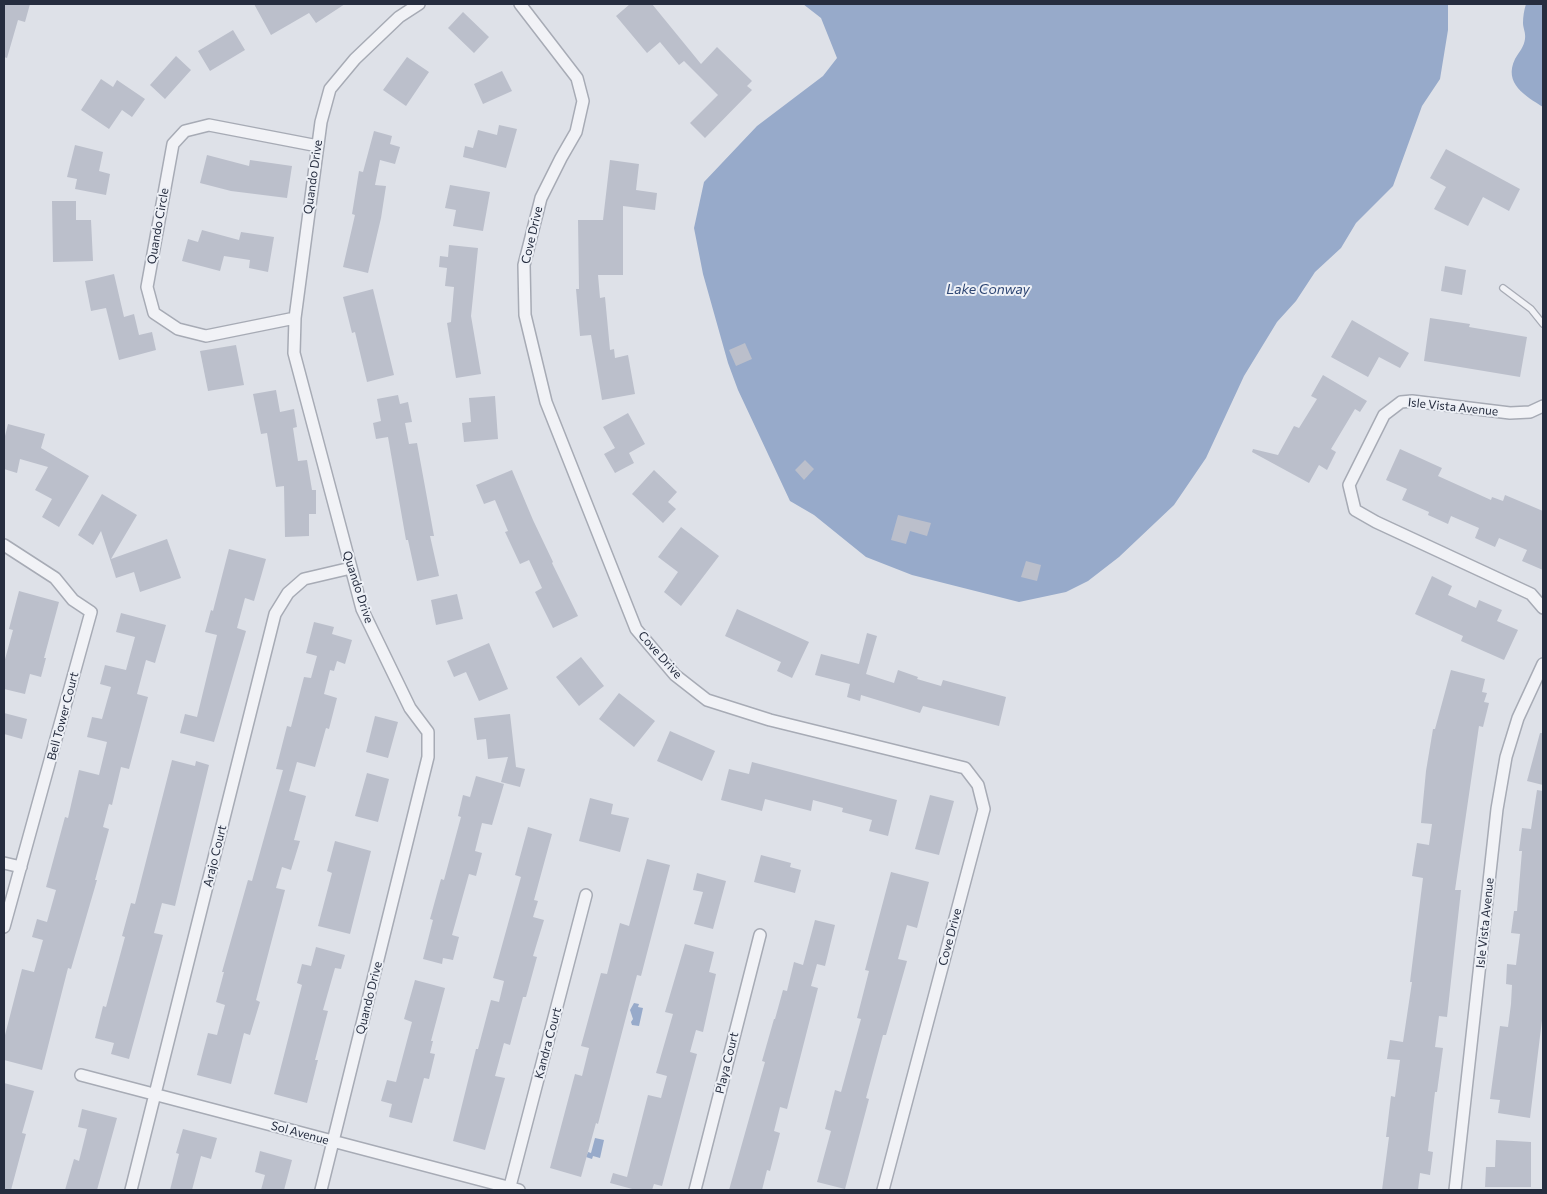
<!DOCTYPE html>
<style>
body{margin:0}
#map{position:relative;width:1547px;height:1194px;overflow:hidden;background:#dee1e8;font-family:Commissioner,sans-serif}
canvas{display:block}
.frame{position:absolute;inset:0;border:5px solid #262d3f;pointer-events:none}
</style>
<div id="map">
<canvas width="1547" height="1194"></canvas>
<div class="frame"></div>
</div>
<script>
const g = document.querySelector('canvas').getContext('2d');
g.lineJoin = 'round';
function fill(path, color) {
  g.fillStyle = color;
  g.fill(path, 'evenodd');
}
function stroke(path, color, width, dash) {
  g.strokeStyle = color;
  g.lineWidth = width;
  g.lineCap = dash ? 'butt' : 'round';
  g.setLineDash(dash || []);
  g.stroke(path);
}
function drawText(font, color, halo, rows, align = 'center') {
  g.font = font + ' Commissioner,sans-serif';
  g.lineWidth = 4;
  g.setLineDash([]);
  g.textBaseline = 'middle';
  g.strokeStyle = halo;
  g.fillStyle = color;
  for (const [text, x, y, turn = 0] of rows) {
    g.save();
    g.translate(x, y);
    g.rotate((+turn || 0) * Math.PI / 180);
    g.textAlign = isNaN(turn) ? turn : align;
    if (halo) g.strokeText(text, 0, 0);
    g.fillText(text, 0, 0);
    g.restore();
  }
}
fill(new Path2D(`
 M803,4H1448V30L1440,79L1422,106L1393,186L1356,223L1341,248L1315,272L1296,301L1277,322L1244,376L1206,458L1174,505L1119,557L1088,581L1066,592L1019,602L912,575L866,557L814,515L790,501L738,390L728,363L703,274L694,228L704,182L757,126L823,76L837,58L821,18Z
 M1526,4H1543V107C1526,96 1503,84 1515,59C1519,52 1524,47 1525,39C1526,33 1523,28 1523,23C1523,17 1524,10 1526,4Z
 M634,1003L639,1004L638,1007L643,1008L639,1026L632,1025L631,1022L633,1019L630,1010Z
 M595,1138L604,1140L600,1158L593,1156L592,1159L586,1157L588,1152L591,1153Z`), '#97aaca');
fill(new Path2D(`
 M4,4H30L25,22L18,20L7,58L4,57Z
 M254,4H345L316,23L309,13L271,35Z
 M630,4H652L701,64L717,47L752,81L747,86L752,90L705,138L690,123L718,95L684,61L679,65L660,42L647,53L616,16Z
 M463,12L489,37L474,53L448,28Z
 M233,30L245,50L210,71L198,51Z
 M176,56L191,70L165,99L150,85Z
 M407,57L429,72L406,106L383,90Z
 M502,71L512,91L483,104L474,84Z
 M101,79L113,87L117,80L145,99L132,117L122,110L109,129L81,110Z
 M499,125L517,129L506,168L463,157L465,146L473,148L478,130L497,135Z
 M374,131L392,136L390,144L400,147L395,164L380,160L375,185L386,186L381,218L368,273L343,267L355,215L352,214L359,171L363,172Z
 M75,145L103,152L99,171L110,174L106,195L75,189L77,179L67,177Z
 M1446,149L1520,189L1509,211L1483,197L1468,226L1434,209L1446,187L1430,178Z
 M207,155L249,166L250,160L292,166L287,198L231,191L200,183Z
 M610,160L639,164L636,190L657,193L655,210L623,206V275H598L600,298L605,297L610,350L614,349L615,358L628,355L635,394L602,400L591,335L580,336L576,289H579L578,220H603Z
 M450,185L490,192L483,231L453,226L456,210L445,208Z
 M52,201H76V220H91L93,261L53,262Z
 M202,230L239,240L241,232L274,237L268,272L249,268L250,260L224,256L220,271L182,261L188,239L198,242Z
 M449,245L478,248L471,316L481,374L456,378L447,323L451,322L454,287L445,286L447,268L439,267L440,256L448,257Z
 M1445,266L1466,270L1462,295L1441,291Z
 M114,274L124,317L134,314L139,335L152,332L156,350L119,360L106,308L91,311L85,281Z
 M373,289L394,375L367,382L355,332L352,333L343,297Z
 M1430,318L1470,324L1469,327L1527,337L1520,377L1424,361Z
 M1352,320L1409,353L1400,368L1379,357L1368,377L1331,357Z
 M745,343L752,359L736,366L729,350Z
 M236,345L244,385L208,391L200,351Z
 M1323,375L1367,401L1360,412L1355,409L1331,449L1336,452L1327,470L1319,465L1309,483L1252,452L1253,449L1278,455L1294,426L1299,428L1317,399L1311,396Z
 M276,390L280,412L294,409L297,427L293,428L298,461L307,460L312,490H316V514H309V536L285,537L284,486L276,487L267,433L261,434L253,394Z
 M398,395L400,404L408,402L412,422L405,423L409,444L417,443L434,536H430L439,576L417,581L408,540H406L388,437L376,439L373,423L381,421L377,399Z
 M495,396L498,439L464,442L462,423L471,422L469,398Z
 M628,413L645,444L629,453L634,463L615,473L604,454L615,448L603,427Z
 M8,424L45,434L41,448L89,476L59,527L42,517L52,499L35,490L48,467L20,459L17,473L4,469V440Z
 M1400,449L1442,468L1438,476L1491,500L1492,497L1503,501L1505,495L1543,511V570L1522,561L1527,550L1499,538L1495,547L1475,538L1479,528L1451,516L1448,524L1428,515L1429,512L1402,500L1407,489L1386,480Z
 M805,460L814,469L804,480L795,470Z
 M512,470L533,520L553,562L552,563L578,616L553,628L535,592L542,588L529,560L520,564L505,532L508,531L495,500L484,504L476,485Z
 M654,470L677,492L668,502L676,509L663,523L632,494Z
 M102,494L137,515L111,559L167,539L181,578L140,592L134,572L116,578L101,531L93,545L78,535Z
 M898,515L931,523L927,536L910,531L906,544L891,540Z
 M681,527L719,556L681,606L664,592L678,572L658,557Z
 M229,549L266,559L254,601L245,598L237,628L246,631L214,742L180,733L185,714L197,717L217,635L205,632L211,610L213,611Z
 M1026,561L1041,565L1037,581L1021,577Z
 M1432,576L1452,586L1448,595L1476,608L1479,600L1502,610L1497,621L1518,630L1504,660L1461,641L1463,636L1415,614Z
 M19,591L59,602L44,658H46L41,677L30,674L25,694L4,689V663L13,630L9,629Z
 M457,594L463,619L436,625L431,600Z
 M737,609L809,642L792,678L777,671L781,662L725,636Z
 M121,613L166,625L155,663L146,660L137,694L148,697L129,769L121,767L112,805L109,804L103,827L109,829L95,880H97L71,969L68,968L42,1070L4,1060V1039L22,969L34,972L43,940L32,937L37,919L47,922L56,890L46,887L65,817L68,818L79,770L99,775L107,742L87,737L92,717L102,719L111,687L100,684L105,665L126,670L135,637L116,632Z
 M314,622L334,627L332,634L352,640L345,664L337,661L334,671L330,670L324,694L337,698L329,729L326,728L315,767L297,762L289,791L306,796L294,840L300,841L291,870L282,867L276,888L285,890L256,1000L260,1002L250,1035L244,1033L231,1084L197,1075L208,1033L217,1035L225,1005L216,1002L224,972H222L248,880L252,881L283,770L276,769L287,726L291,727L304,677L311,678L317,656L306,653Z
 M867,633L877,636L866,674L894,683L898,670L918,677L917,679L941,686L943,680L1006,697L999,726L923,706L920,713L861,695L860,701L847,697L850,684L815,675L821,654L859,664Z
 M489,643L508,689L479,701L466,672L454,677L447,661Z
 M581,657L604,686L579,706L556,677Z
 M1451,670L1485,679L1482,692L1487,693L1484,702L1489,703L1483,727L1479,726L1455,890H1461L1447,1017L1439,1016L1435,1047L1443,1048L1437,1092H1435L1428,1151L1433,1152L1430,1175L1420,1173L1418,1190H1382L1389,1137H1386L1391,1096L1395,1097L1400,1060L1387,1059L1390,1040L1403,1042L1412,982H1410L1423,878L1412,876L1417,843L1429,845L1432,824L1421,823L1426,771L1433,729H1435Z
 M619,693L655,721L634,747L599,719Z
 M4,713L27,719L22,739L4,734Z
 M510,714L516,767L525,769L520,787L501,782L508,757L488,759L486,739L477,740L474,718Z
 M375,716L398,722L388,758L366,752Z
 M670,731L715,751L702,781L657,761Z
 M1540,733H1543V785L1527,781Z
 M172,760L195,766L196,761L209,765L175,906L162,903L154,933L163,935L129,1059L111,1054L114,1043L95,1038L103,1006L106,1007L125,937L122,936L131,903L135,904Z
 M752,762L897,800L888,836L869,831L872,820L842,812L843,808L813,800L811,811L765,799L762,811L721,800L729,769L749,774Z
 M367,773L389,779L378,822L355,816Z
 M476,776L504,784L492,825L482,823L475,851L482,853L476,876L469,874L452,935L459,937L453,960L443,958L442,964L423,959L433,920L430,919L441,879L444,880L461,817L458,816L463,795L470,797Z
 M1537,790L1543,791V1012L1530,1118L1498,1113L1500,1100L1490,1099L1500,1026L1508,1027L1511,1004L1512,985L1506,984L1507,964L1516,965L1520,934L1511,933L1514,911H1517L1522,851H1519L1522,828L1531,829Z
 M930,795L954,801L939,855L915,849Z
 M590,798L613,804L611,814L629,818L620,852L579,841Z
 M528,827L552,834L534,900L538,901L533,917L544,920L533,956L537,957L526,997H523L510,1045L504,1043L495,1076L505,1078L485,1150L453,1141L476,1049H478L491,1000L499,1002L504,981L493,978L521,877L515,875Z
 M335,841L371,851L350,934L318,926L332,873L327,871Z
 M761,855L791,863L790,867L801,870L795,893L754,882Z
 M647,859L670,865L641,976L637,975L598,1124L596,1123L581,1177L550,1168L575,1074L582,1076L589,1048L581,1046L601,973L607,974L620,923L629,926Z
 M891,872L929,882L917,928L907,925L898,959L907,961L886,1035H883L866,1098L869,1099L845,1189L817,1182L831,1131L825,1129L835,1090L841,1092L861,1019L857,1018L869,971L865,970Z
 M697,873L726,881L713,929L694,924L703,892L693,890Z
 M815,920L835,925L825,966L817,964L811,986L818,988L787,1109L780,1107L774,1131L780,1133L770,1171L767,1170L762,1190H729L765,1062L762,1061L774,1019H775L783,990L787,991L794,962L803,965Z
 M685,944L714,952L709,972L716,974L703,1032L696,1030L690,1052L697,1054L662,1186L654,1184L652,1190H636L610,1183L613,1173L627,1177L648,1095L661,1098L667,1076L656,1073L673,1014L665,1012Z
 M316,947L345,955L341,969L335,968L323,1010L328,1011L315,1060H318L307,1103L274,1094L302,985L297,983L302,964L311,966Z
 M415,980L445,988L431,1041H433L430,1053L435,1054L429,1079L424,1078L412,1123L389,1117L392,1104L381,1101L387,1080L396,1082L412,1022L404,1019Z
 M4,1083L34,1091L22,1133L26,1134L11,1190H4Z
 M82,1109L117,1118L97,1190H65L74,1159L79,1161L87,1129L78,1127Z
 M183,1129L217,1138L211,1159L201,1156L192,1190H170L179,1154L176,1153Z
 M1496,1140L1531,1142V1187H1485L1486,1167H1495Z
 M260,1151L292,1160L284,1190H261L265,1175L255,1172Z`), '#bbbfcb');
const service = new Path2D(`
 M1503,288L1531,309L1543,324`);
const minor = new Path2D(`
 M520,4L577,78L583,101L576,132L561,158L541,198L524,265L525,315L546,402L636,629L675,675L707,700L770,720L965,768L978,785L984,809L883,1190
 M295,318L206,336L178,329L154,313L147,287L173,144L185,131L209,125L318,146
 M1543,406L1530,412L1510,413L1412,401L1401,402L1384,415L1349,485L1355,510L1376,522L1531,594L1543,608
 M4,545L55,578L73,600L91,612L4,927
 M4,863L21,867
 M81,1075L519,1190
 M131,1190L275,614L288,593L304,579L351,568
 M321,1190L428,757V732L410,708L362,609L294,353L295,318L321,122L330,89L355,59L399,17L419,4
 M509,1190L586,895
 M695,1190L760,935
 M1455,1190L1497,809L1506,757L1518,718L1543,664`);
stroke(service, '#a7abb5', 8);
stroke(minor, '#a7abb5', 14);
stroke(service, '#f1f2f6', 5.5);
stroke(minor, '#f1f2f6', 11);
drawText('12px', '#262d3f', '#edf0f6', [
 ["Quando Drive",313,177,-82],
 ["Quando Circle",158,226,-80],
 ["Cove Drive",532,235,-77],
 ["Isle Vista Avenue",1453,407,6],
 ["Quando Drive",358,587,72],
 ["Cove Drive",660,655,48],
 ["Bell Tower Court",63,716,-75],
 ["Arajo Court",215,856,-76],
 ["Isle Vista Avenue",1485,923,-84],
 ["Cove Drive",950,937,-75],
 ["Quando Drive",369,998,-76],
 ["Kandra Court",548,1043,-75],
 ["Playa Court",727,1063,-76],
 ["Sol Avenue",300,1133,15]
]);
drawText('italic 14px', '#2f4774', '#edf0f6', [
 ["Lake Conway",988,289]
]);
</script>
